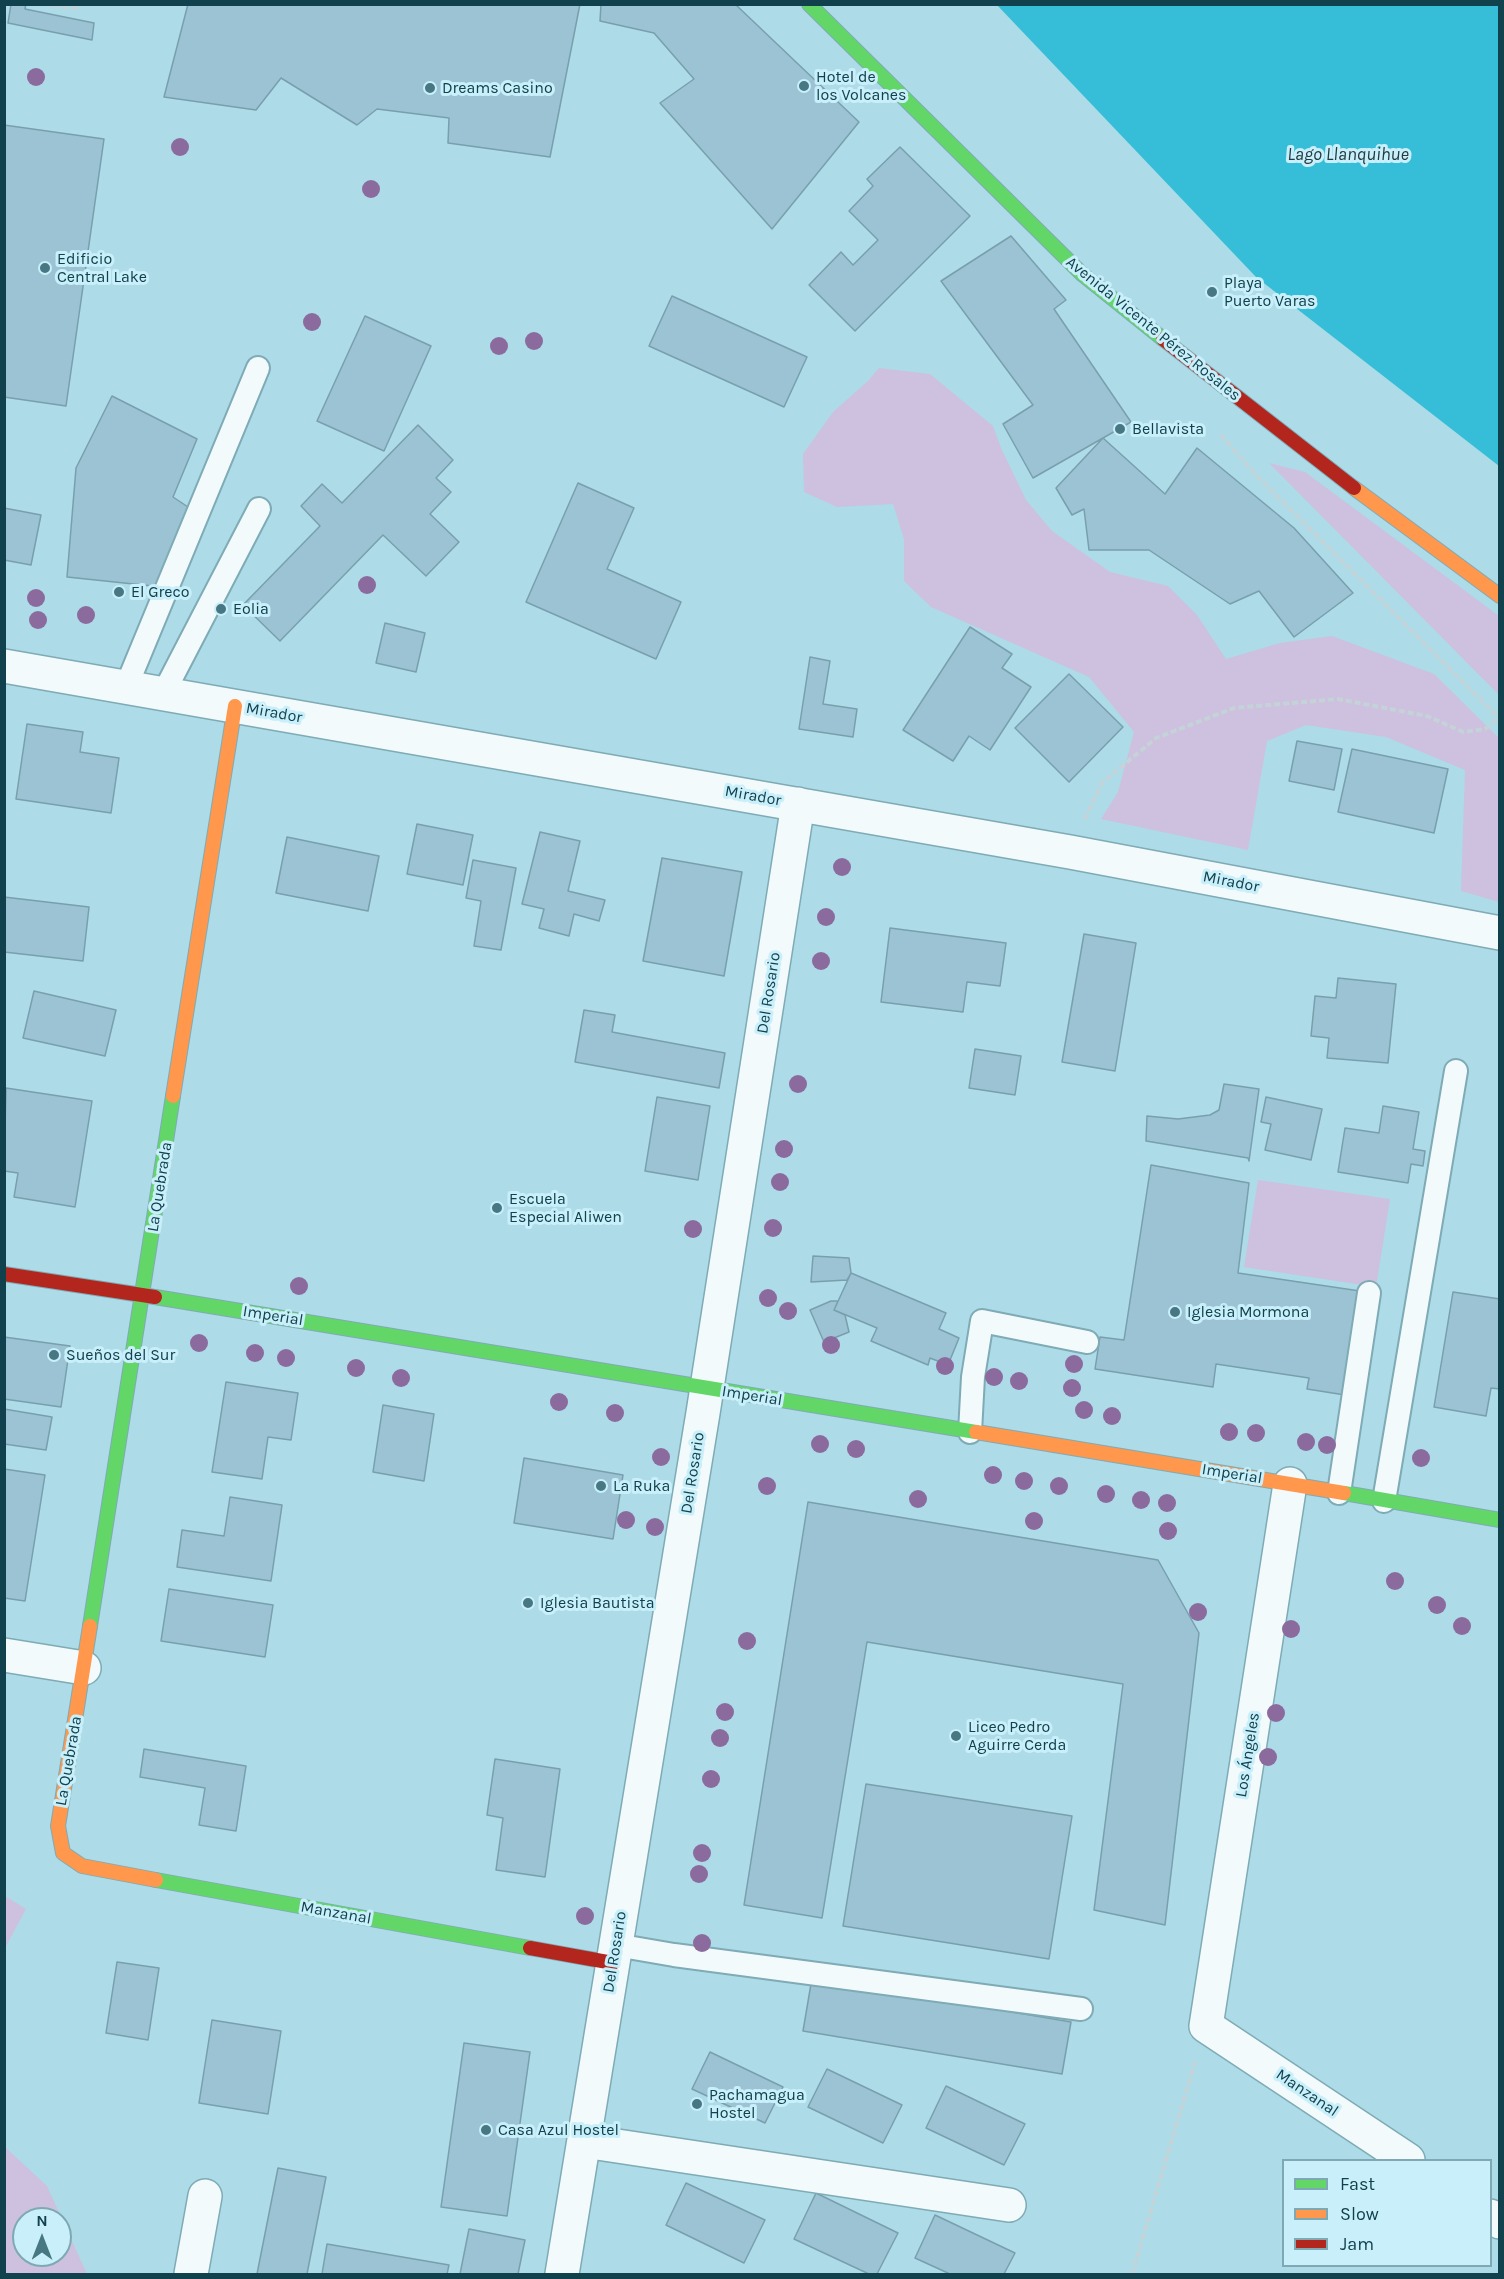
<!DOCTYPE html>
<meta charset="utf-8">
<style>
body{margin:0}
#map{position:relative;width:1504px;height:2279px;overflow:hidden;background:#addbe7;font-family:Karla,sans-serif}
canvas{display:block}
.frame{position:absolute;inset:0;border:6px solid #10414c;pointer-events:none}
.legend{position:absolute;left:1282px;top:2159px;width:210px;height:108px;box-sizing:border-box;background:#c8effa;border:2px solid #7ea9b4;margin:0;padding:8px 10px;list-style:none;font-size:18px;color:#10414c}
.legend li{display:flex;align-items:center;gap:12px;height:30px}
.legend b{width:30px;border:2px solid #7ea9b4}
.north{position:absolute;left:12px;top:2207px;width:60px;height:60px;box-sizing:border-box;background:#c8effa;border:2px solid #7ea9b4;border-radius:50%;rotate:0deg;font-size:16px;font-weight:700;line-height:24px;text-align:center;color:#10414c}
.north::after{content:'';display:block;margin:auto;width:21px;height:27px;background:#477782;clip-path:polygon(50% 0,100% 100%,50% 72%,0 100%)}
</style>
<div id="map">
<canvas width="1504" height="2279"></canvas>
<div class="frame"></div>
<ul class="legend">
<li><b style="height:8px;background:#63d668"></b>Fast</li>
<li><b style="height:8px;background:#ff974d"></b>Slow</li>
<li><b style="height:8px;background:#b3261e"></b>Jam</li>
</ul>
<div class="north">N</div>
</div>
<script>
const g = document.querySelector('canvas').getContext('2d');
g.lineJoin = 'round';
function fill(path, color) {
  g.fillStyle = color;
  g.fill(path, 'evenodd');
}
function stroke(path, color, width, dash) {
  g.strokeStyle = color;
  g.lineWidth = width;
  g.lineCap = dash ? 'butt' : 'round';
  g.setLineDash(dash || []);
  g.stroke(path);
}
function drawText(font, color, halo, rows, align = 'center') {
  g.font = font + ' Karla,sans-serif';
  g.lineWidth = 6;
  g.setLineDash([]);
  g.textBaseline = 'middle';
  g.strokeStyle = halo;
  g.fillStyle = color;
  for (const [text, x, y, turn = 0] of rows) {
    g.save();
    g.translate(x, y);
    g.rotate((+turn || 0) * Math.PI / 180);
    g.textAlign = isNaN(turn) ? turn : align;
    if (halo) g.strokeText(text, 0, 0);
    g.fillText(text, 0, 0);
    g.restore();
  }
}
fill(new Path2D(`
 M879,368L930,374L993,426L1001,448L1026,500L1052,531L1110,572L1168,586L1197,615L1226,659L1280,643L1332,636L1434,674L1499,738V902L1461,891L1465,770L1386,737L1306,725L1267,741L1248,850L1101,819L1118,792L1134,732L1089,677L931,607L904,581V539L893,504L837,507L804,492L803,454L833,412L868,381Z
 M1269,463L1305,472L1499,616V695Z
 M1258,1180L1390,1199L1376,1287L1244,1267Z
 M5,1896L26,1909L5,1948Z
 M4,2146L47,2186L87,2274H5ZM24,2219H60V2255H24Z`), '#cec0df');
fill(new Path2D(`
 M997,5H1499V466L1256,277Z`), '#36bed8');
const building = new Path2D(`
 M11,4H26L25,9L94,23L92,40L8,23Z
 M188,4H580L550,157L448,143L449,118L377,109L357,125L281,78L256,110L164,97Z
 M601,4H735L859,122L772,229L660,103L694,79L654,33L600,21Z
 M4,125L104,139L66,406L4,397Z
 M900,147L970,216L855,331L809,285L841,252L853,265L878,240L849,211L873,186L867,179Z
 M1011,236L1066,300L1054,309L1131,422L1033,478L1003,424L1033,405L941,281Z
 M672,296L807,357L784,407L649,346Z
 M365,316L431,346L384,451L317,421Z
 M112,396L197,439L173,497L188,507L162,587L67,577L76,468Z
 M418,425L453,460L436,478L451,492L430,514L459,542L426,576L383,535L280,641L243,605L320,526L301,506L322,484L342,503Z
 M1103,438L1165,494L1197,448L1294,528L1353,593L1294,637L1259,591L1230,604L1149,550H1089L1084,509L1072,515L1056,488Z
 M578,483L634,508L607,569L681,602L656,659L526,602Z
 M4,508L41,515L31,565L4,560Z
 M385,623L425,633L416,672L376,663Z
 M970,627L1012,654L1002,668L1031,687L990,750L969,736L953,761L903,730Z
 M810,657L830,661L823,704L857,709L853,737L799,729Z
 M1069,674L1123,727L1069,782L1015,728Z
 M27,724L83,732L80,752L119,758L111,813L16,799Z
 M1297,741L1342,749L1334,790L1289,781Z
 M1352,749L1448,769L1434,833L1338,812Z
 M417,824L473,835L463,885L407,874Z
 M540,832L580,841L568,891L605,900L599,921L574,914L569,936L539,928L544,909L522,904Z
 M287,837L379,856L368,911L276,893Z
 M662,858L742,872L724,976L643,961Z
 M473,860L516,868L501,950L474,946L481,901L466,898Z
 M4,897L89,907L83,961L4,952Z
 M890,928L1006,943L1000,986L967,982L963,1012L881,1002Z
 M1084,934L1136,943L1115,1071L1062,1062Z
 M1338,978L1396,984L1388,1063L1327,1058L1329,1038L1311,1036L1315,996L1336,998Z
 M34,991L116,1010L105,1056L23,1038Z
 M584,1010L615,1015L612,1032L725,1053L719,1088L575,1062Z
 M975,1049L1021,1056L1015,1095L969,1088Z
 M1224,1084L1259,1089L1249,1161L1248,1158L1146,1141L1147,1116L1178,1119L1210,1115L1219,1110Z
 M6,1088L92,1101L75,1207L14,1197L18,1173L4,1171Z
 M657,1097L710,1106L698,1180L645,1171Z
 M1266,1097L1322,1109L1311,1160L1265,1150L1271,1124L1261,1122Z
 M1383,1106L1419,1112L1413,1149L1425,1151L1423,1166L1411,1164L1408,1183L1338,1172L1345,1128L1379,1133Z
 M1151,1165L1249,1183L1238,1273L1360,1291L1345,1395L1307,1389L1309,1378L1216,1364L1213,1387L1095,1369L1100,1337L1124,1340Z
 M813,1256L849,1258L851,1273L847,1280L811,1282Z
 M851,1273L946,1313L939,1329L959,1338L948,1365L930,1358L928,1365L871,1341L877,1328L834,1310Z
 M1453,1292L1500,1299V1389L1491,1388L1486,1416L1434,1407Z
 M831,1301H838L834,1310L845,1315L849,1332L824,1342L810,1310Z
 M4,1337L70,1346L61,1407L4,1399Z
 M226,1382L298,1393L291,1440L268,1437L262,1479L212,1472Z
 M383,1405L434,1414L424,1481L373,1472Z
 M4,1409L52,1417L46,1450L4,1444Z
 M524,1458L623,1475L613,1539L514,1523Z
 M4,1469L45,1475L25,1601L4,1598Z
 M230,1497L282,1505L271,1581L177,1567L182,1530L224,1536Z
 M808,1502L1158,1560L1199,1633L1165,1925L1094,1910L1123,1684L867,1642L822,1918L744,1905Z
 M169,1589L273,1605L265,1657L161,1641Z
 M144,1749L246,1766L236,1831L199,1825L205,1788L140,1777Z
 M495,1759L560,1769L545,1877L496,1870L503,1818L487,1815Z
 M866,1784L1072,1816L1049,1959L843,1926Z
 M117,1962L159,1968L148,2040L106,2033Z
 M812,1978L1071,2022L1062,2074L803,2031Z
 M212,2020L281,2031L268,2114L199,2103Z
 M464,2043L530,2052L507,2216L441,2207Z
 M710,2052L783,2087L765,2123L692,2089Z
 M827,2069L902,2105L883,2143L808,2107Z
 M946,2086L1025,2124L1004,2165L926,2128Z
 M278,2168L326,2177L307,2274H257Z
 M686,2183L765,2220L744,2263L666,2225Z
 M816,2193L898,2233L877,2274H869L794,2239Z
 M935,2215L1015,2253L1004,2274H950L915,2258Z
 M469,2229L525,2240L518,2274H460Z
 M327,2244L449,2265L447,2274H322Z`);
fill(building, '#9bc3d4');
stroke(building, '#799fad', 1.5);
const lane = new Path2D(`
 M126,687L258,368
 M163,694L259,509
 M970,1432L973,1377L982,1321L1087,1342
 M1339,1493L1369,1293
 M1384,1501L1456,1071
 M616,1945L674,1955L1081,2009`);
const street = new Path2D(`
 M4,666L1070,852L1500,933
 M1290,1484L1206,2026L1408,2160
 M4,1655L84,1668
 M584,2141L1009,2205
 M1490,2216L1500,2222
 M191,2274L205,2196
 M562,2274L703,1413L798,804`);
const fast = new Path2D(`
 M809,4L1082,274L1163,339
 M155,1297L976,1432
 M1344,1493L1500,1520
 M90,1626L173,1096
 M156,1880L530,1948`);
const slow = new Path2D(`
 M1354,488L1500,596
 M173,1096L235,706
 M976,1432L1344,1493
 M90,1626L58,1826L63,1853L82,1866L156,1880`);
const jam = new Path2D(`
 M1163,339L1354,488
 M4,1274L155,1297
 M530,1948L613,1963`);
stroke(lane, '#7eabb6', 26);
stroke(street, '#7eabb6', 36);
stroke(fast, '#7eabb6', 16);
stroke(slow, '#7eabb6', 16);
stroke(jam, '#7eabb6', 16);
stroke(new Path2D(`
 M45,4L77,8L78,4
 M1221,435L1257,476L1500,719
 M1085,819L1102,783L1156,738L1234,708L1338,699L1427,716L1463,732L1485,729L1498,718
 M1132,2274L1195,2062`), '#c4d3d7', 4, [6, 3]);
stroke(lane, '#f3fafb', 22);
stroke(street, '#f3fafb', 33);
stroke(fast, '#63d668', 14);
stroke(slow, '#ff974d', 14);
stroke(jam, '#b3261e', 14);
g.fillStyle = '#8b6b9d';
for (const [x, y] of [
 [36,77],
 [180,147],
 [371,189],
 [312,322],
 [534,341],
 [499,346],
 [367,585],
 [36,598],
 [86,615],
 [38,620],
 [842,867],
 [826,917],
 [821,961],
 [798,1084],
 [784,1149],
 [780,1182],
 [773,1228],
 [693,1229],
 [299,1286],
 [768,1298],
 [788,1311],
 [199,1343],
 [831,1345],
 [255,1353],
 [286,1358],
 [1074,1364],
 [945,1366],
 [356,1368],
 [994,1377],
 [401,1378],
 [1019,1381],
 [1072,1388],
 [559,1402],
 [1084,1410],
 [615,1413],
 [1112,1416],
 [1229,1432],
 [1256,1433],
 [1306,1442],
 [820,1444],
 [1327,1445],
 [856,1449],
 [661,1457],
 [1421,1458],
 [993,1475],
 [1024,1481],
 [767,1486],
 [1059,1486],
 [1106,1494],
 [918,1499],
 [1141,1500],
 [1167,1503],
 [626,1520],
 [1034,1521],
 [655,1527],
 [1168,1531],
 [1395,1581],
 [1437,1605],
 [1198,1612],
 [1462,1626],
 [1291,1629],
 [747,1641],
 [725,1712],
 [1276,1713],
 [720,1738],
 [1268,1757],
 [711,1779],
 [702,1853],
 [699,1874],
 [585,1916],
 [702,1943]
]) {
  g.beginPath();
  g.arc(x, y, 9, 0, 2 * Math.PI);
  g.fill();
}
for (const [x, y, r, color] of [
 [804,86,6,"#477782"],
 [430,88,6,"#477782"],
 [45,268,6,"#477782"],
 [1212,292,6,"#477782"],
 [1120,429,6,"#477782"],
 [119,592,6,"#477782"],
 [221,609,6,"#477782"],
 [497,1208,6,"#477782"],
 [1175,1312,6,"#477782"],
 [54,1355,6,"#477782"],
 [601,1486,6,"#477782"],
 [528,1603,6,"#477782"],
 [956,1736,6,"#477782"],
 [697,2104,6,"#477782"],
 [486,2130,6,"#477782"]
]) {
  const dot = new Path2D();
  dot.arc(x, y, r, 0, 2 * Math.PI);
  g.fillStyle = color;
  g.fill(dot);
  stroke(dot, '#c8effa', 2);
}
drawText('16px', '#10414c', '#c8effa', [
 ["Hotel de",816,77],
 ["los Volcanes",816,95],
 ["Dreams Casino",442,88],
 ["Edificio",57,259],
 ["Central Lake",57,277],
 ["Playa",1224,283],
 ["Puerto Varas",1224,301],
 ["Bellavista",1132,429],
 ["El Greco",131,592],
 ["Eolia",233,609],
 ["Escuela",509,1199],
 ["Especial Aliwen",509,1217],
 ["Iglesia Mormona",1187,1312],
 ["Sueños del Sur",66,1355],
 ["La Ruka",613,1486],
 ["Iglesia Bautista",540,1603],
 ["Liceo Pedro",968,1727],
 ["Aguirre Cerda",968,1745],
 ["Pachamagua",709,2095],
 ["Hostel",709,2113],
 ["Casa Azul Hostel",498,2130]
], 'left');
drawText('16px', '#10414c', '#c8effa', [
 ["Avenida Vicente Pérez Rosales",1153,329,39],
 ["Mirador",274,713,10],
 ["Mirador",753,796,10],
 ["Mirador",1231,882,11],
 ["Del Rosario",769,993,-81],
 ["La Quebrada",160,1187,-81],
 ["Imperial",273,1316,9],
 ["Imperial",752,1396,9],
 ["Del Rosario",693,1473,-81],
 ["Imperial",1232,1474,9],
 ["Los Ángeles",1248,1755,-81],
 ["La Quebrada",69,1761,-80],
 ["Manzanal",336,1913,10],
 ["Del Rosario",615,1952,-81],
 ["Manzanal",1307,2093,34]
]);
drawText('italic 18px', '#22393f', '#c8effa', [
 ["Lago Llanquihue",1348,155]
]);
</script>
